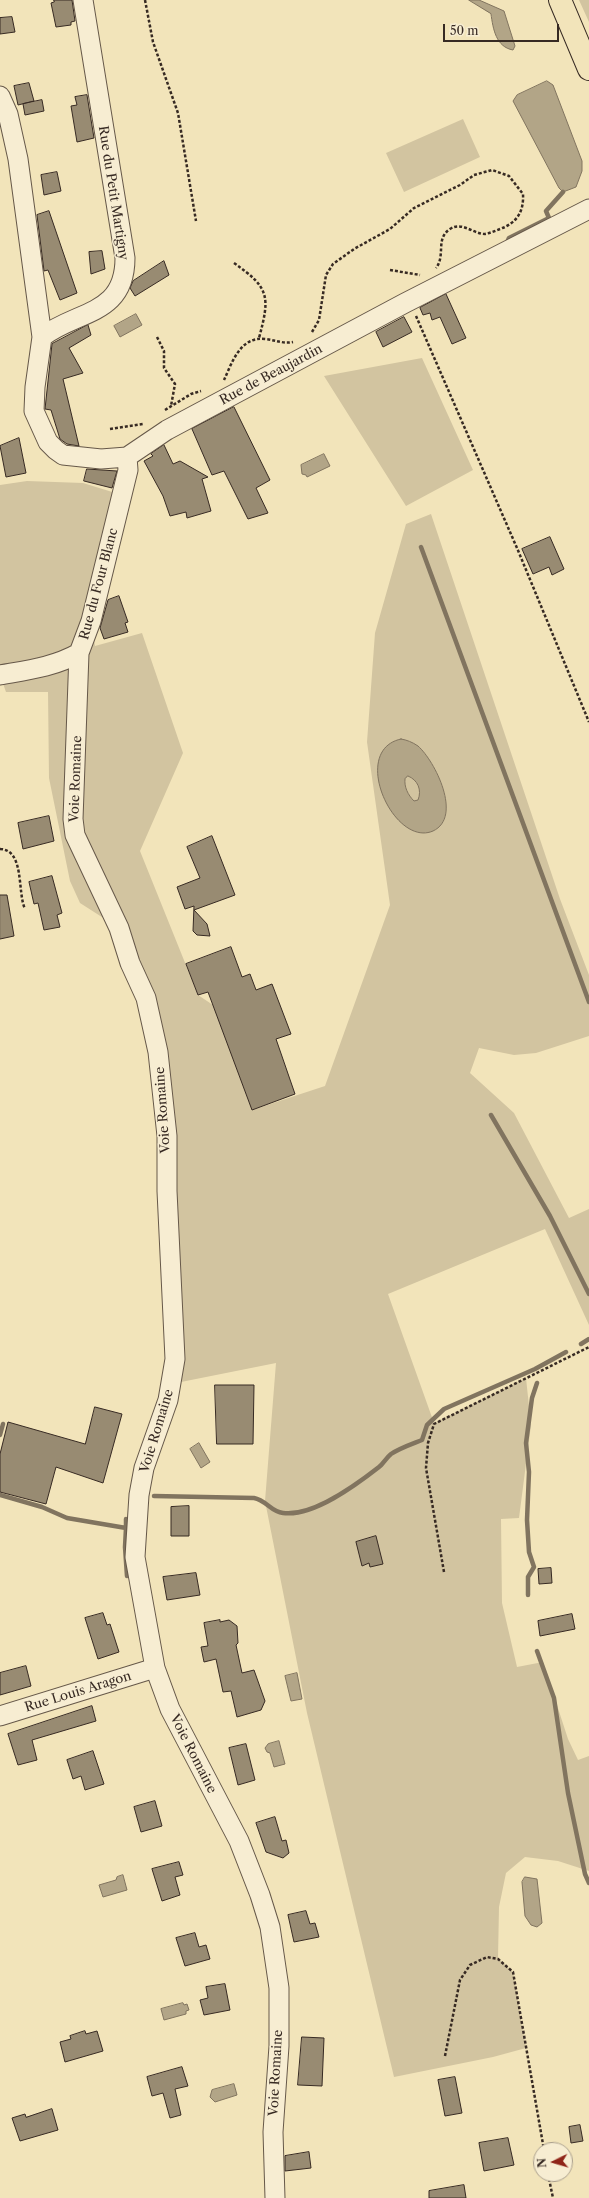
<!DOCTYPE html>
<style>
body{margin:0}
#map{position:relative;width:589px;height:2198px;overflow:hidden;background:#f2e4ba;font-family:"Libre Caslon Text",serif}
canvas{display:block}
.north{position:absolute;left:533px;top:2142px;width:40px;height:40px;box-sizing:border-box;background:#f7edd2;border:1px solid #aa9f8c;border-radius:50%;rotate:265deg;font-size:11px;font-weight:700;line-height:16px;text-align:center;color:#372a23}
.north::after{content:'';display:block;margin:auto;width:14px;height:18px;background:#8f2418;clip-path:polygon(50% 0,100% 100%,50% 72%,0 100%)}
.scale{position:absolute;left:443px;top:24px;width:116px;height:18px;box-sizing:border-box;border:2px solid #372a23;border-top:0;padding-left:5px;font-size:12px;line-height:14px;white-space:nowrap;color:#372a23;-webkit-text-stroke:3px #f7edd2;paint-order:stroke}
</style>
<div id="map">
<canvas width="589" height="2198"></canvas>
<div class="north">N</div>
<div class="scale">50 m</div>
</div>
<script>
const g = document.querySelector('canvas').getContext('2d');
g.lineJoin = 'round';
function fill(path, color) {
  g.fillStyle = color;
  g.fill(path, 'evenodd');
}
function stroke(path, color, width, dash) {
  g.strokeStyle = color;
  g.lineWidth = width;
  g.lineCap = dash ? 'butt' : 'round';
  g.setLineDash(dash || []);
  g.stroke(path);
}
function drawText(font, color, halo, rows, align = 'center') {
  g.font = font + ' "Libre Caslon Text",serif';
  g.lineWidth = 3;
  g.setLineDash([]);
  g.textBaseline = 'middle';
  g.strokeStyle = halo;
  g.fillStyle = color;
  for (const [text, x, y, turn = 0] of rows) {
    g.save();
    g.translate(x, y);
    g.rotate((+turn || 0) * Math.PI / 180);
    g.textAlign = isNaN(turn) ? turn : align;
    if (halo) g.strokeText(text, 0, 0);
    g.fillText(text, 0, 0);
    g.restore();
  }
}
fill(new Path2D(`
 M579,0H589V22Z
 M463,119L480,157L404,192L386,153Z
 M422,358L473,470L406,506L324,376Z
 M27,481L83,483L122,495L91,621L95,646L142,633L183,753L140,851L198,995L213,1005L252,1110L325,1086L390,905L367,742L375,633L406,524L431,514L560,899L589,975V1036L536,1053L514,1055L479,1048L470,1073L514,1113L569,1218L589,1209V1325L545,1229L388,1294L434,1423L526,1378L531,1425L519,1518L501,1519L502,1603L517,1667L543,1662L568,1739L578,1760L589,1756V1871L558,1861L525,1857L506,1873L499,1907L498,1958L513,1972L526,2048L493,2057L394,2077L307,1713L265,1501L276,1363L171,1384L165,1107L119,928L80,903L70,881L49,778L48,692H6L0,675V485Z`), '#d2c4a0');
const water = new Path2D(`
 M469,0H479L504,11L515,46L513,50C496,47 493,29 491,14Z
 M547,81L553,85L582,161V171L576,187L563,192L559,188L513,101L517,95Z
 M136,314L142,325L120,337L114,326Z
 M324,454L330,466L307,477L306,475L302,474L301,465Z
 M401,739C407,740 412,742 418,746C435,761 463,817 433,831C394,848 349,750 401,739ZM408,776C418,780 422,790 418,800L414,801C408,795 404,787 405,779Z
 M199,1443L210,1462L201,1468L190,1449Z
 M297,1673L302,1699L291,1701L285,1676Z
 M279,1741L285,1764L274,1767L270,1753L267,1752L265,1748L268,1744Z
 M123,1875L127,1890L103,1897L99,1885L116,1880L117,1877Z
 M525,1877L537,1879L542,1923L537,1927L531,1925L525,1916L522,1882Z
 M183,2003L184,2005L187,2004L189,2010L186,2011V2014L164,2020L161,2009Z
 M234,2084L237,2095L215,2102L210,2097L212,2090Z`);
fill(water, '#b2a587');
stroke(water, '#81745f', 1);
stroke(new Path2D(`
 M506,245L509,238L549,218L546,211L563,192
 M421,547L589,1002
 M491,1115L550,1216L589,1294
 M581,1344L589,1339
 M0,1435L3,1424
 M0,1495L42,1507L67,1518L126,1528V1519
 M154,1496L254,1498C266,1500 271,1512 283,1513C313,1517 356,1485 379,1467C383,1464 386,1458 391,1454C400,1448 412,1444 422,1440L427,1425L444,1409L535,1369L566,1352
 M126,1528L125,1547L127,1576
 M528,1595V1577L534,1567L529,1552L527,1520L529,1472L526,1443L532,1398L537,1383
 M537,1651L554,1698L568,1793L585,1874L589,1883`), '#81745f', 4.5);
const building = new Path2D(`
 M54,0H72L75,21L71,22V25L56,27L51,3L54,2Z
 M12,17L15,32L0,34V18Z
 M29,83L34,101L18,105L14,86Z
 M87,95L94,138L77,142L71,106L77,105L75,97Z
 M42,100L44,111L25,115L23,104Z
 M57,172L61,191L44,195L41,175Z
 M49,211L77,293L60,300L48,270L44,271L37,215Z
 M102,251L105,269L91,274L89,252Z
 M164,261L169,275L135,296L130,288L133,281Z
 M446,294L466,338L452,344L440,317L432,320L430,313L423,315L420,308Z
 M404,317L412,332L383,347L376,332Z
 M88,325L91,335L69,348L83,373L63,379L79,446L67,444L60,439L51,410L45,409L52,344Z
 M234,407L270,480L256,488L268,513L248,519L224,471L212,475L192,429Z
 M19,438L26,473L6,477L0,446Z
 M164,445L173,464L180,461L208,477L202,479L211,511L187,518L186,512L170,516L163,496L144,461L153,456L151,454Z
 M87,469L117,471L112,488L84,481Z
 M550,537L564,569L552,575L549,567L533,574L522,549Z
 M119,596L128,622L125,623L128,632L104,639L100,628L108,600Z
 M49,816L54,841L23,849L18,823Z
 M212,836L235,895L194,910L207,924L210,936L197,935L193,931L194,906L185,909L177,887L200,878L187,847Z
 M52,876L62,913L57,915L60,927L44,930L38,903L34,904L29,882Z
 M0,895H7L14,936L0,939Z
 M231,947L242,977L250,974L256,990L272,984L291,1034L276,1039L295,1094L252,1110L208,992L198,995L186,964Z
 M215,1385H254L253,1444H217Z
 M95,1407L122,1414L103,1483L56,1467L46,1504L0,1492V1454L8,1422L85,1444Z
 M189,1506V1536H171V1507Z
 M376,1536L383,1564L370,1567L369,1563L362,1566L356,1542Z
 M551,1568L552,1583L539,1584L538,1569Z
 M196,1573L200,1595L167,1600L163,1577Z
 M103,1613L107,1625L110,1624L119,1652L98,1659L85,1618Z
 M572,1614L575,1629L540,1636L538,1621Z
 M220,1620V1622L229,1620L237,1626L238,1643L236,1645L242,1673L254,1670L265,1701L261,1710L237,1717L231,1691L223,1692L216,1659L204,1662L201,1647L208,1646L204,1623Z
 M26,1666L31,1686L0,1695V1673Z
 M92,1706L96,1721L32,1740L37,1760L18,1765L8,1734Z
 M246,1744L255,1780L238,1785L229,1748Z
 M93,1751L104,1784L85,1790L81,1776L73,1779L67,1760Z
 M155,1801L162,1826L141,1832L134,1807Z
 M275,1817L282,1841L286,1840L289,1853L283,1858L266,1852L256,1823Z
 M179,1862L183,1875L175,1877L180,1895L162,1901L152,1869Z
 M306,1911L310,1924L315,1923L319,1937L294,1942L288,1915Z
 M195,1933L199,1947L206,1945L210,1959L185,1966L176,1938Z
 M225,1984L230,2010L204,2015L200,2000L208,1998L206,1987Z
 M85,2031L86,2034L97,2031L103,2051L65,2062L60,2042L71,2039L70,2036Z
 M302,2037L324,2038L322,2086L298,2085Z
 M182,2067L188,2086L175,2089L181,2115L170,2118L163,2093L152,2096L147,2077Z
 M455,2077L462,2113L445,2116L438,2080Z
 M52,2109L58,2130L20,2141L12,2118L25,2114L26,2117Z
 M580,2125L583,2141L571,2143L569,2127Z
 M508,2138L514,2165L484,2171L479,2143Z
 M309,2152L311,2168L285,2171V2156Z
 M464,2185L466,2198H429V2191Z`);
fill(building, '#988b72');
stroke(building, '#372a23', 1);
const minor = new Path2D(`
 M0,96L8,114L18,159L42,337C77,310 125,316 125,258L83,0
 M42,337L35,387L34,411L48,442L56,450L63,455L101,459L127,457L167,430L405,303L589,209
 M79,653L73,819L75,835L119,928L130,963L146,998L158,1052L167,1136V1191L175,1359L168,1400L144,1468L139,1495L135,1557L155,1668L170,1709L239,1841L260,1895L270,1927L279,1988V2046L273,2132L275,2198
 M0,675C28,670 54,667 79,653L91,621L128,470L127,457
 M0,1716L155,1668`);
const major = new Path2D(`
 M560,0L589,69`);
stroke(minor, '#665849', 21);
stroke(major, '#372a23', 24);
stroke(new Path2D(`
 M145,0L153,42L178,113L196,221
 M234,263C270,288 270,297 259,338
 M390,270L420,275
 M416,316L517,548L589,722
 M312,332L319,320L326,275L333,264L354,249L390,229L414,208L460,185L474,175L492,170L509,176L523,194C524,213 516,223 500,229C495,231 490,233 485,234C473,234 462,221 450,229C435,239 446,255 436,268
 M157,337L164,351V368L175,384L171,406
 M224,380C232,363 240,336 265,339C275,340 283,344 293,342
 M165,410L191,394L201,391
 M110,429L143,424
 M0,849C25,850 17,892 25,909
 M444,1572L426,1468L428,1443L434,1424L589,1347
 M445,2056L460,1980L470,1965L487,1957L498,1959L513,1972L544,2150
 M548,2174L553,2198`), '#372a23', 2.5, [3, 2]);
stroke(minor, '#f7edd2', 19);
stroke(major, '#f2e4ba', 22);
drawText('13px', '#372a23', '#f7edd2', [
 ["Rue du Petit Martigny",113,193,81],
 ["Rue de Beaujardin",271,375,-28],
 ["Rue du Four Blanc",99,584,-75],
 ["Voie Romaine",76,779,-88],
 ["Voie Romaine",163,1110,-94],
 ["Voie Romaine",157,1431,-73],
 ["Rue Louis Aragon",78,1692,-17],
 ["Voie Romaine",193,1754,63],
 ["Voie Romaine",276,2073,-87]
]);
</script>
